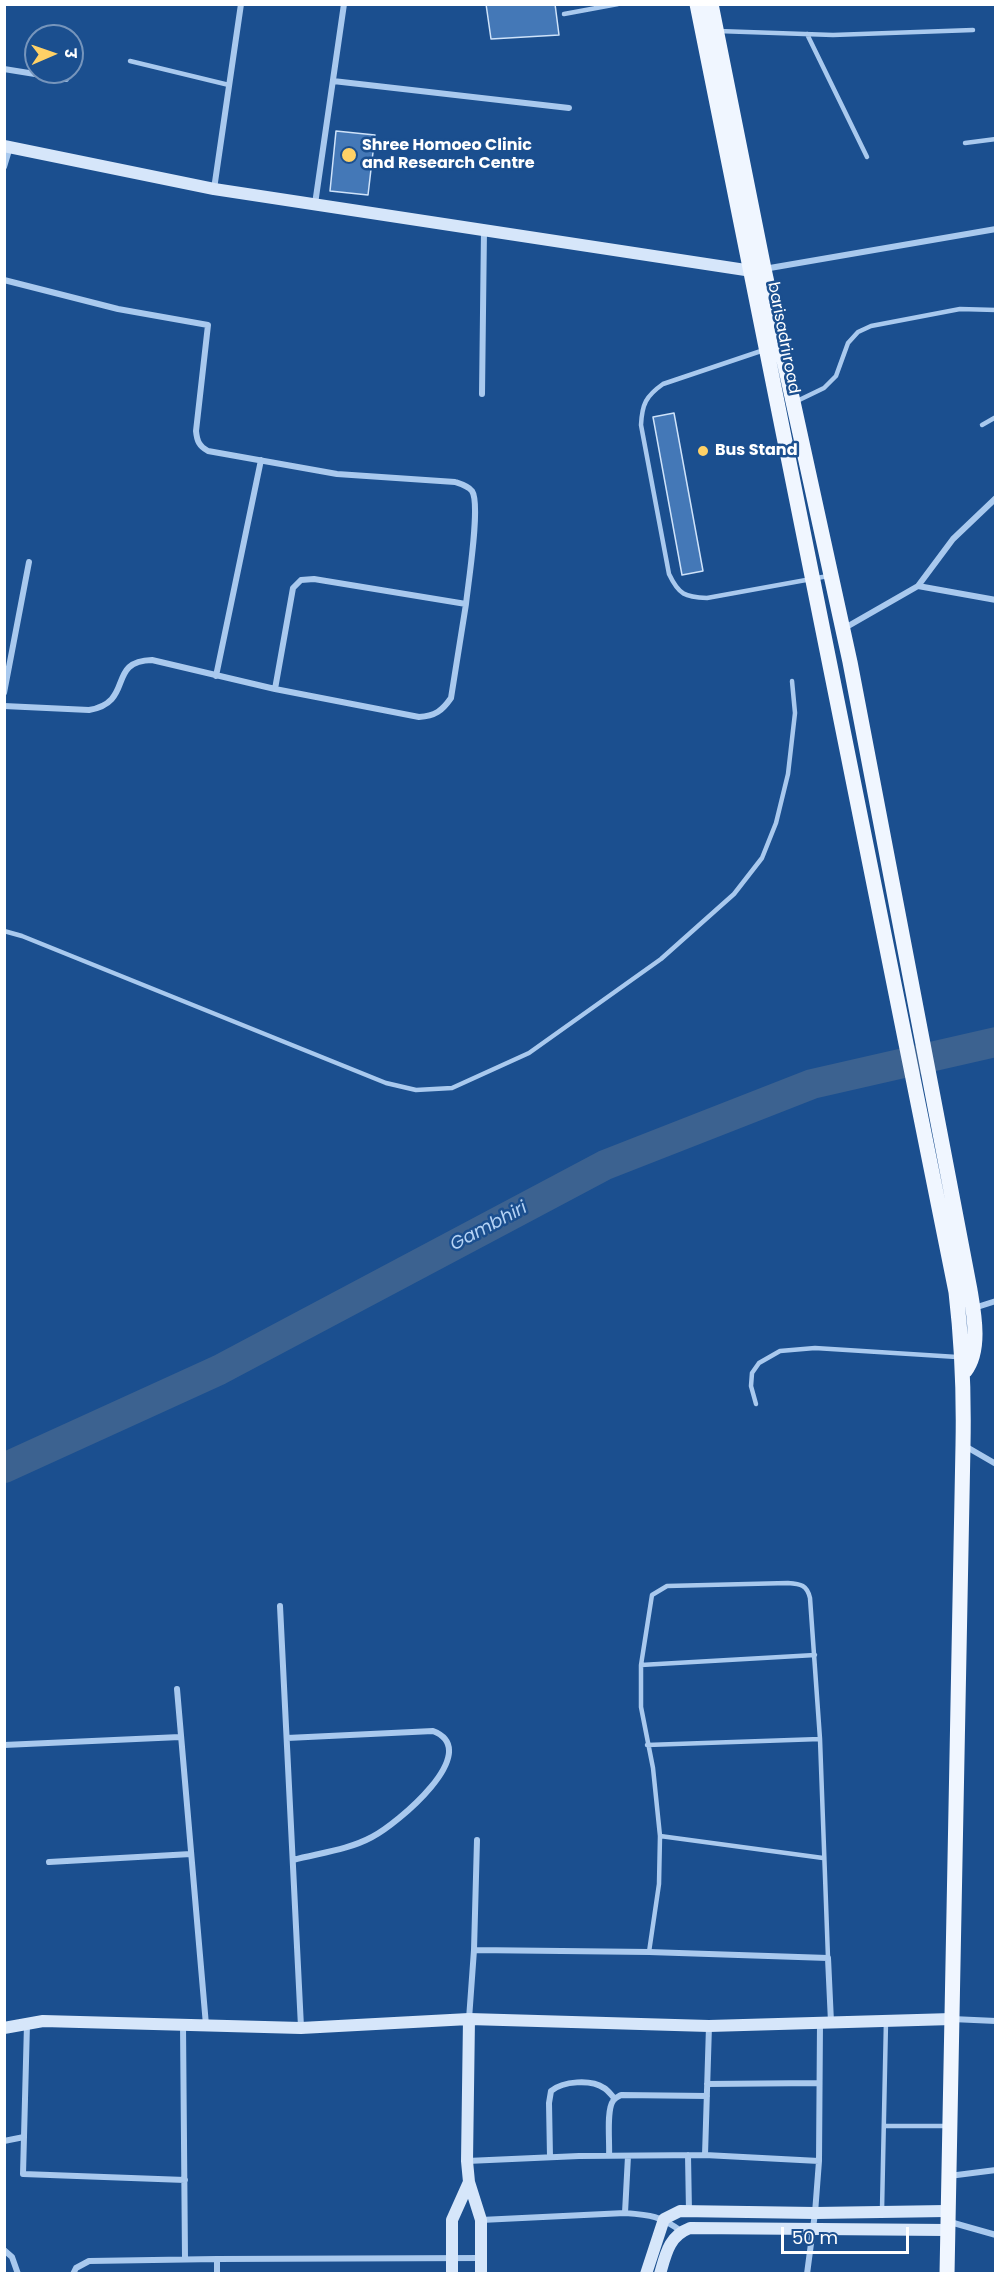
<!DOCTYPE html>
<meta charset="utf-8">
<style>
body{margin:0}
#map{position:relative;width:1000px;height:2278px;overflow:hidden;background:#1b4f8f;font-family:Poppins,"Noto Sans Devanagari",sans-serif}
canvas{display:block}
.frame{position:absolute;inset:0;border:6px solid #fff;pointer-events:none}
.north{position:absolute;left:24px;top:24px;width:60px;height:60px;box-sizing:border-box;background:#1b4f8f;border:2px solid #7695bc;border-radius:50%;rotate:88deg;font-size:16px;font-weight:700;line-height:24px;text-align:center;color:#fff}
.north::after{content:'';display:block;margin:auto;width:21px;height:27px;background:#ffd166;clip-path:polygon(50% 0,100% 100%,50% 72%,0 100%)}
.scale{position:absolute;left:781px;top:2227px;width:128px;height:27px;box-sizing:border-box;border:3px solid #fff;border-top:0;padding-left:8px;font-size:18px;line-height:21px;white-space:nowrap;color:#fff;-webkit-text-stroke:4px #1b4f8f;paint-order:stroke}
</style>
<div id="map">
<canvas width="1000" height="2278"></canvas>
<div class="frame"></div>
<div class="north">उ</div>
<div class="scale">50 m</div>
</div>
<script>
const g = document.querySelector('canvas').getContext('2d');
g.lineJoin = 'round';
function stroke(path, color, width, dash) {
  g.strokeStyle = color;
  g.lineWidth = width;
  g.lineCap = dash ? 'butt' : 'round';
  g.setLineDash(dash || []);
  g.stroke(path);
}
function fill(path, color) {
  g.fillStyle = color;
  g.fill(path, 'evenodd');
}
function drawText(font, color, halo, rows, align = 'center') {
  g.font = font + ' Poppins,sans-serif';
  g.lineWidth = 5;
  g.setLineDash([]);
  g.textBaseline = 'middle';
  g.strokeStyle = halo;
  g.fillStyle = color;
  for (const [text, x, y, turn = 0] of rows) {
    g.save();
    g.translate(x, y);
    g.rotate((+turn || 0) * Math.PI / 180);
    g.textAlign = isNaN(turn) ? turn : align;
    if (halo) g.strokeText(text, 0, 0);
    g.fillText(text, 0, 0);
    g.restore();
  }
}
stroke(new Path2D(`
 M4,1468L219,1370L605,1165L812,1084L996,1042`), '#3c6290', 30);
const building = new Path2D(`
 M486,4H555L559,35L491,39Z
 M336,131L375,135L368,195L330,191Z
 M674,413L703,571L682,575L653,417Z`);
fill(building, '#4478b7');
stroke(building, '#cfe3fa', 1.5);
stroke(new Path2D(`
 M564,14L618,4
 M718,31L833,35L973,30
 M807,34L867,157
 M130,61L229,85
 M965,143L996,139
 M764,350L663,384C646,396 642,404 641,425L669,574C679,595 685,597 707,598L828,576
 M795,402L824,388L836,376L848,343L858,332L871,326L960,309L996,310
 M982,425L996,417
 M4,931L22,936L386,1083L416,1090L452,1088L529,1053L661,959L734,894L762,858L776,823L788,774L795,713L792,681
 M756,1404L751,1386L752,1373L759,1363L780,1351L815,1348L957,1357
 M641,1665L815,1655
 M647,1745L820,1739
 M660,1836L823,1858
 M649,1952L659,1884L660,1836L653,1768L641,1707V1665L652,1595L667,1586L788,1583C801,1584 807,1585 810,1598L820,1739L828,1958
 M884,2126H947
 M882,2210L886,2021`), '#a9c9ee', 4.5);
stroke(new Path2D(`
 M4,69L66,79
 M333,81L569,108
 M4,167L10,147
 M214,189L241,4
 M315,204L344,4
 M764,269L996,229
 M4,280L118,309L208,325L196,431C197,441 199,446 208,451L337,474L455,482C461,484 468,486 472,491C481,504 468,584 466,604L314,579L301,580L293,588L275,689
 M482,394L484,230
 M918,586L996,600
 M843,629L918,586L953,539L996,498
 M216,676L261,460
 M4,693L29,562
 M4,706L89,710C135,702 106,661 152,660L275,689L419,717C435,716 442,711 451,698L466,604
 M974,1308L996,1301
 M965,1446L996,1464
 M280,1606L301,2027
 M177,1689L206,2025
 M287,1738L433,1731C485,1751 396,1825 372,1837C348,1850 319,1853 293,1860
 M4,1745L180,1737
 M49,1862L191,1854
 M474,1950L649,1952L828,1958L831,2022
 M469,2019L474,1950L477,1840
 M952,2019L996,2021
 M27,2024L23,2174L185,2180
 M183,2025L185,2259
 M707,2084L819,2083
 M4,2141L24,2137
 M688,2155L689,2212
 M705,2155L709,2026
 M609,2156C610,2144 606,2110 613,2101C614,2098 618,2097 621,2095L707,2096
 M550,2157L549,2103L551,2091C563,2081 591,2079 604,2088C608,2090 611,2095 615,2099
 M467,2161L579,2156L705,2155L819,2161
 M949,2176L996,2170
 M625,2213L628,2156
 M481,2220L625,2213C651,2215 660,2216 681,2231
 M950,2222L996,2235
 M4,2250L12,2257L18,2274
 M217,2259L481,2258
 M73,2274L76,2268L89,2261L217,2259V2274
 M807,2274L815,2213L819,2161L820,2023`), '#a9c9ee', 6);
stroke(new Path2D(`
 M4,146L214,189L752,271L758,270
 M469,2019L467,2161L469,2182L481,2220V2274
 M4,2028L43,2021L301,2028L469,2019L709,2026L952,2019
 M452,2274V2220L469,2182
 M646,2274L664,2219L680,2211L815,2213L946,2211
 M660,2274C666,2253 669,2236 690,2228L946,2230`), '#d6e6fa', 12);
stroke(new Path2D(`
 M697,4L956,1292C962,1343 964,1394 963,1445L947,2274
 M711,4L764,269L850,662L970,1290C974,1314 981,1350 965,1371`), '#f0f6ff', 15);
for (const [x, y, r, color] of [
 [349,155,8,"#ffd166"],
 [703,451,6,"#ffd166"]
]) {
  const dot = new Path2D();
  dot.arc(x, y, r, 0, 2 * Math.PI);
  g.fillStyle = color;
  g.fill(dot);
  stroke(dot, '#1b4f8f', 2);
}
drawText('bold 16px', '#fff', '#1b4f8f', [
 ["Shree Homoeo Clinic",362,146],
 ["and Research Centre",362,164],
 ["Bus Stand",715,451]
], 'left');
drawText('16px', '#fff', '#1b4f8f', [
 ["barisadri road",783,338,79]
]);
drawText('italic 18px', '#b5d3f5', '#1b4f8f', [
 ["Gambhiri",489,1227,-28]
]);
</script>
